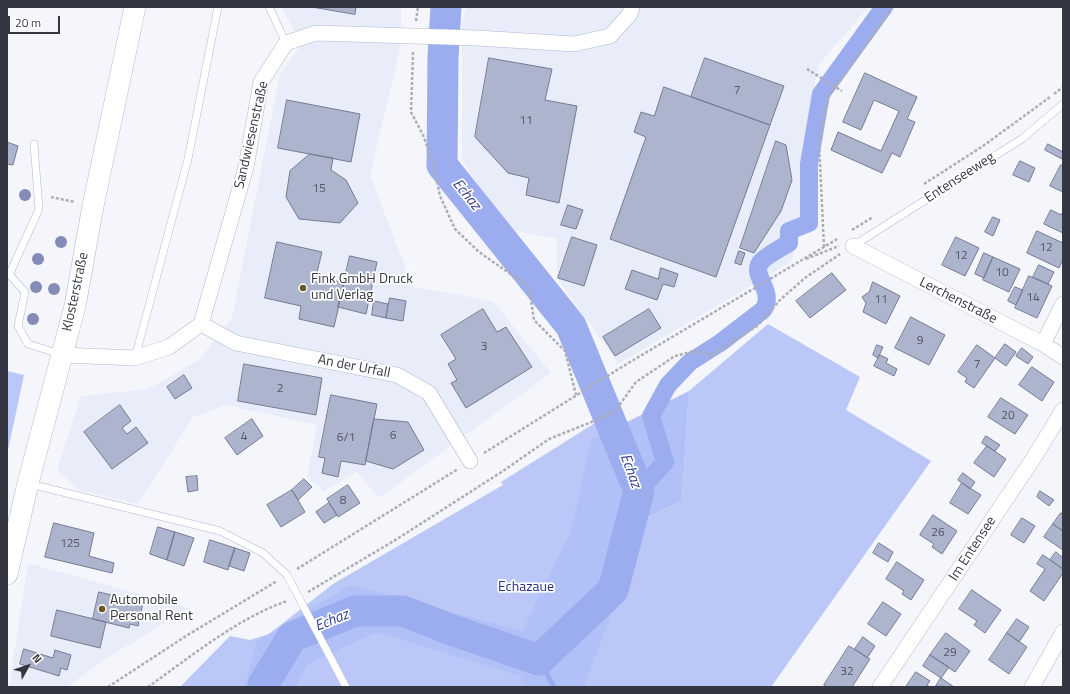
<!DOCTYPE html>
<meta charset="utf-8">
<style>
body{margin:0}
#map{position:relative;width:1070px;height:694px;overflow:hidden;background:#f4f6fb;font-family:"Titillium Web",sans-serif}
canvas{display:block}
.frame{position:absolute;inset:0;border:8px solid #343741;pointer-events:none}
.north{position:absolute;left:8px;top:646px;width:40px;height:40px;-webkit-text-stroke:3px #fff;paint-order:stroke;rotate:50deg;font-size:11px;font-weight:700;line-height:16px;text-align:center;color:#343741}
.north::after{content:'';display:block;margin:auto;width:14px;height:18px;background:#343741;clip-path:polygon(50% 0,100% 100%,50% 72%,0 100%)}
.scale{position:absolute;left:8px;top:16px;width:52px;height:18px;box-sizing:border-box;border:2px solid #343741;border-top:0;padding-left:5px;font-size:12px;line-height:14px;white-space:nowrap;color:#343741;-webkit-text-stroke:3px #fff;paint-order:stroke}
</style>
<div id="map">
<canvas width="1070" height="694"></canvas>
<div class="frame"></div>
<div class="north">N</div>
<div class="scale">20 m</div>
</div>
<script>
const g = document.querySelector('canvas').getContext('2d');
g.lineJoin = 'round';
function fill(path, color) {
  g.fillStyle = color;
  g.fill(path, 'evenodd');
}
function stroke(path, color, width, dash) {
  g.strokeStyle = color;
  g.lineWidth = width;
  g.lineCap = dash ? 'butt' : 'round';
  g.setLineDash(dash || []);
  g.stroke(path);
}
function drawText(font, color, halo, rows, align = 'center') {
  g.font = font + ' "Titillium Web",sans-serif';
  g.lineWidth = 3.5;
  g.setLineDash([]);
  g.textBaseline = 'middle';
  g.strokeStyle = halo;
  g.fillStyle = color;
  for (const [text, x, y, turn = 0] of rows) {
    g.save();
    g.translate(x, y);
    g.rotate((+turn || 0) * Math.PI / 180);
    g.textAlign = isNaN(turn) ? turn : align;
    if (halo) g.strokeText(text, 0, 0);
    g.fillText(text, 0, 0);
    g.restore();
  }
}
fill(new Path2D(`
 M282,7H401V45L370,175L413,287L493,301L551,373L379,498L357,472L324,491L307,477L317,425L226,405L193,417L138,504L78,490L57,470L81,396L148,389L199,360L232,318L280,74L301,45Z
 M467,7H869L818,65L806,138L805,191L802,226L791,262L618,364L557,278V239L505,229L462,159V22Z
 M28,563L189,608L104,660L67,687H9Z`), '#e9edfa');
fill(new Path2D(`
 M768,324L860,377L846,410L931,461L771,687H180L230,636L250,640L269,634L333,584L503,485L501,482L603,418L594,515L631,557L642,520L682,501L689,391Z
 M7,371L24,375L7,455Z`), '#bac7f7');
fill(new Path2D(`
 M689,391L682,501L642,520L616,601L584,687H525L520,676L377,632L308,664L295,687H245L256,642L350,585L522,631L571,531L591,440Z`), '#b1c1f7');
stroke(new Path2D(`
 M539,660L554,687`), '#9bacef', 5);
stroke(new Path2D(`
 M639,491L665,462L651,416L668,385L690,362L720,343L763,310C776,292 751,276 760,263C766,255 780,249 789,243V231L809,223V164L821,94L884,7`), '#9bacef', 18);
stroke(new Path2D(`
 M263,687V685L292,637L355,611H403L449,629L539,660L613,590L639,491L571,326L442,165L443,57L446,7`), '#9bacef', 31);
const building = new Path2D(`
 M312,7H356L355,14Z
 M489,58L552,69L545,100L577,106L559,203L526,195L529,178L508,173L475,137Z
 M705,58L784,86L770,125L691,97Z
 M865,73L917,97L907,119L915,122L900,157L892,153L882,173L831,150L838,132L881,151L899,111L874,100L861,130L843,122Z
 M664,87L770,125L716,277L610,239L646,137L634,132L641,112L654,116Z
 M287,100L360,114L351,162L278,148Z
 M776,141L786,145L792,180L781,211L754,253L740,248Z
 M7,142L18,146L13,165L7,164Z
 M1048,144L1063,152L1062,159L1045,150Z
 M310,154L333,158L331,170L346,180L358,203L340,223L299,219L286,197L290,171Z
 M1020,161L1035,168L1029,182L1013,175Z
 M1061,165L1063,166V192L1050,186Z
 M568,205L583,210L576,229L561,225Z
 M1051,210L1061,215L1063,212V233L1044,224Z
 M993,217L1000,220L993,236L985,232Z
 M1037,231L1063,243V259L1059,268L1027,253Z
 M572,237L597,245L584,286L558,278Z
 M956,237L979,248L965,276L942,265Z
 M277,242L322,252L316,276L344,283L334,327L299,319L301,306L265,298Z
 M739,251L745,253L741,265L735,263Z
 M984,253L993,257L984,278L975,274Z
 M350,256L377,262L366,314L338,307Z
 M993,257L1020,269L1009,292L983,280Z
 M1039,265L1054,272L1048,284L1033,277Z
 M661,268L678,274L674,287L663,284L657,300L625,289L632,270L658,279Z
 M832,273L846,290L810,318L796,301Z
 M1029,276L1052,286L1037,318L1015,308Z
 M873,282L900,296L886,324L863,312L866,303L862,297L869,292Z
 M1015,287L1023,290L1016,305L1008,301Z
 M390,298L406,301L403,321L386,318Z
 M374,301L388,304L386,318L372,315Z
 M483,309L497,332L506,327L532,367L466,408L451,383L457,380L448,364L456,359L441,335Z
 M649,309L661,328L615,356L603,337Z
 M911,317L945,335L929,365L895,348Z
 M1005,344L1016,352L1006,366L995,358Z
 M877,345L883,347L878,358L873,355Z
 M977,345L995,358L974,388L965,382L967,378L958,372Z
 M1022,348L1033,357L1028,364L1016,356Z
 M880,355L888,359L886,363L897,369L894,376L874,366Z
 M244,364L322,378L316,415L238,401Z
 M1032,367L1054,382L1042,401L1019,385Z
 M184,375L192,388L175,399L167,387Z
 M331,395L377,404L365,465L341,461L338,477L322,473L325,458L319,457Z
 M1001,398L1028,415L1015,434L988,417Z
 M120,405L131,421L122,428L127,434L136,427L148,443L112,469L84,432Z
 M252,419L263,436L237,455L225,438Z
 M374,419L408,422L424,450L393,469L366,461Z
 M986,436L1000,445L995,451L982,443Z
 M987,446L1006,459L994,477L974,463Z
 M963,473L975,482L970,489L958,480Z
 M197,476L198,490L188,492L186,477Z
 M304,479L312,487L298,500L292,490Z
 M962,483L981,495L968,514L950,503Z
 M348,485L360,503L338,517L327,499Z
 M292,490L305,512L281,527L267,505Z
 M1040,491L1054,500L1049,506L1037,497Z
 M329,503L337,515L324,523L316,512Z
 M1061,513L1063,514V531L1053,524Z
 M933,515L957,531L942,554L932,547L934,544L920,535Z
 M1022,518L1035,526L1024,543L1011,535Z
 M54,523L94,533L89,556L114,563L112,573L45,557Z
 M1053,524L1063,531V550L1044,537Z
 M158,527L175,532L167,560L150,554Z
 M175,532L194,538L184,566L167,560Z
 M210,540L235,548L228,570L204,562Z
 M879,543L893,552L888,562L873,553Z
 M235,548L250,553L244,571L229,566Z
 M1056,552L1063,558V569L1050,560Z
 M1043,555L1063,569V573L1044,601L1030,591L1045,569L1037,564Z
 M897,562L924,580L911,600L902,594L904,591L886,579Z
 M972,590L1001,610L985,633L974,625L977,621L959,609Z
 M99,592L143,603L138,626L130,624L129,628L93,619Z
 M883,602L901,614L886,636L868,624Z
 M57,610L106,622L100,648L51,636Z
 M1017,619L1029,627L1019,642L1007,633Z
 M946,633L970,651L955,672L930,655Z
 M1007,633L1027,647L1009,674L989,660Z
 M863,637L875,646L867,658L855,649Z
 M849,646L870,659L852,687H828L824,685Z
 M24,649L53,658L55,650L71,655L67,670L61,668L59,676L20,664Z
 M930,655L949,667L941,678L923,666Z
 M916,672L930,681L927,685L930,687H906Z
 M941,678L954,687L936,686Z`);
fill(building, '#adb4cd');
stroke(building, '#747b92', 1);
const service = new Path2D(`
 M269,7L286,43
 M853,246L1023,138L1063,104
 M7,272L25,292L18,326L28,344L60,354
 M10,273L39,209L34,144
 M135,358L188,159L218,7
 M30,484L220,531L263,553L287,575L346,687`);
const minor = new Path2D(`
 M853,246L1043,344L1063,357
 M201,324L236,343L397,375L429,393L470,461
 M1043,344L1063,304
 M62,355L135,358L169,347L201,324L246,167L261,82L286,43L316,33L477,38L574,44L610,36L630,14L632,7
 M880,687L1033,459L1063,410
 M1032,687L1063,632`);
const secondary = new Path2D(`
 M7,574L28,483L75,306L93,206L135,7`);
stroke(service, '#b0b8d1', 8);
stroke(minor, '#b0b8d1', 16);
stroke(secondary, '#b0b8d1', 22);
stroke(new Path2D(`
 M416,21L418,7
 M413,52L411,112L423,135L433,162L440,196L455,229L479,252L529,287L534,320L565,351L576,395
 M807,69L842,91
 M1054,94L1063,87
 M924,184L983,146L1050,97
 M51,197L75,202
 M852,230L873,217
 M824,247L819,142L829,96L893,7
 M806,259L839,246
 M484,453L625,365L839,238
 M297,569L458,469
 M308,592L397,539L503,471L549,439L599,419L615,411L636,382L675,356L694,351L711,356L757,326L781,299L805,278L840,254
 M108,687L186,636L277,581
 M148,687C190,657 238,618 287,601`), '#abaeb5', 2.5, [3, 2]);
stroke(service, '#fff', 7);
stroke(minor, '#fff', 15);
stroke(secondary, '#fff', 21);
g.fillStyle = '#848bb7';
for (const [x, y] of [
 [25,195],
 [61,242],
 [38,259],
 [36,287],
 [54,289],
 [33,319]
]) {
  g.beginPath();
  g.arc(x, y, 6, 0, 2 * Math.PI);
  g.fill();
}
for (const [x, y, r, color] of [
 [303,288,4,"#695926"],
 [102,609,4,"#695926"]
]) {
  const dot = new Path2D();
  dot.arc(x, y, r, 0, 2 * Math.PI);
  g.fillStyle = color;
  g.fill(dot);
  stroke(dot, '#fff', 1.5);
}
drawText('12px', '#525664', null, [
 ["7",737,91],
 ["11",526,121],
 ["15",319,189],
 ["12",1046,248],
 ["12",961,256],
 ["10",1002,273],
 ["14",1033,298],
 ["11",881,300],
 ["9",920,341],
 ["3",484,347],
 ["7",977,365],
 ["2",280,389],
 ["20",1008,416],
 ["6",393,436],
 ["4",244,437],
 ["6/1",346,438],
 ["8",343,501],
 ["26",938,533],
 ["125",70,544],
 ["29",950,653],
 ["32",847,672]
]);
drawText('14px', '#343741', '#fff', [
 ["Sandwiesenstraße",252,135,-77],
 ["Entenseeweg",960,178,-33],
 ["Klosterstraße",76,292,-78],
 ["Lerchenstraße",958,301,27],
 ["An der Urfall",354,367,11],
 ["Im Entensee",973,549,-57]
]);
drawText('14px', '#343741', '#fff', [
 ["Fink GmbH Druck",311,280],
 ["und Verlag",311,296],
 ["Automobile",110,601],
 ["Personal Rent",110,617]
], 'left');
drawText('14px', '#29337f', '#fff', [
 ["Echazaue",526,588]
]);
drawText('italic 15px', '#313d8a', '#fff', [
 ["Echaz",466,195,51],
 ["Echaz",630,471,70],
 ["Echaz",332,621,-22]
]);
</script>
